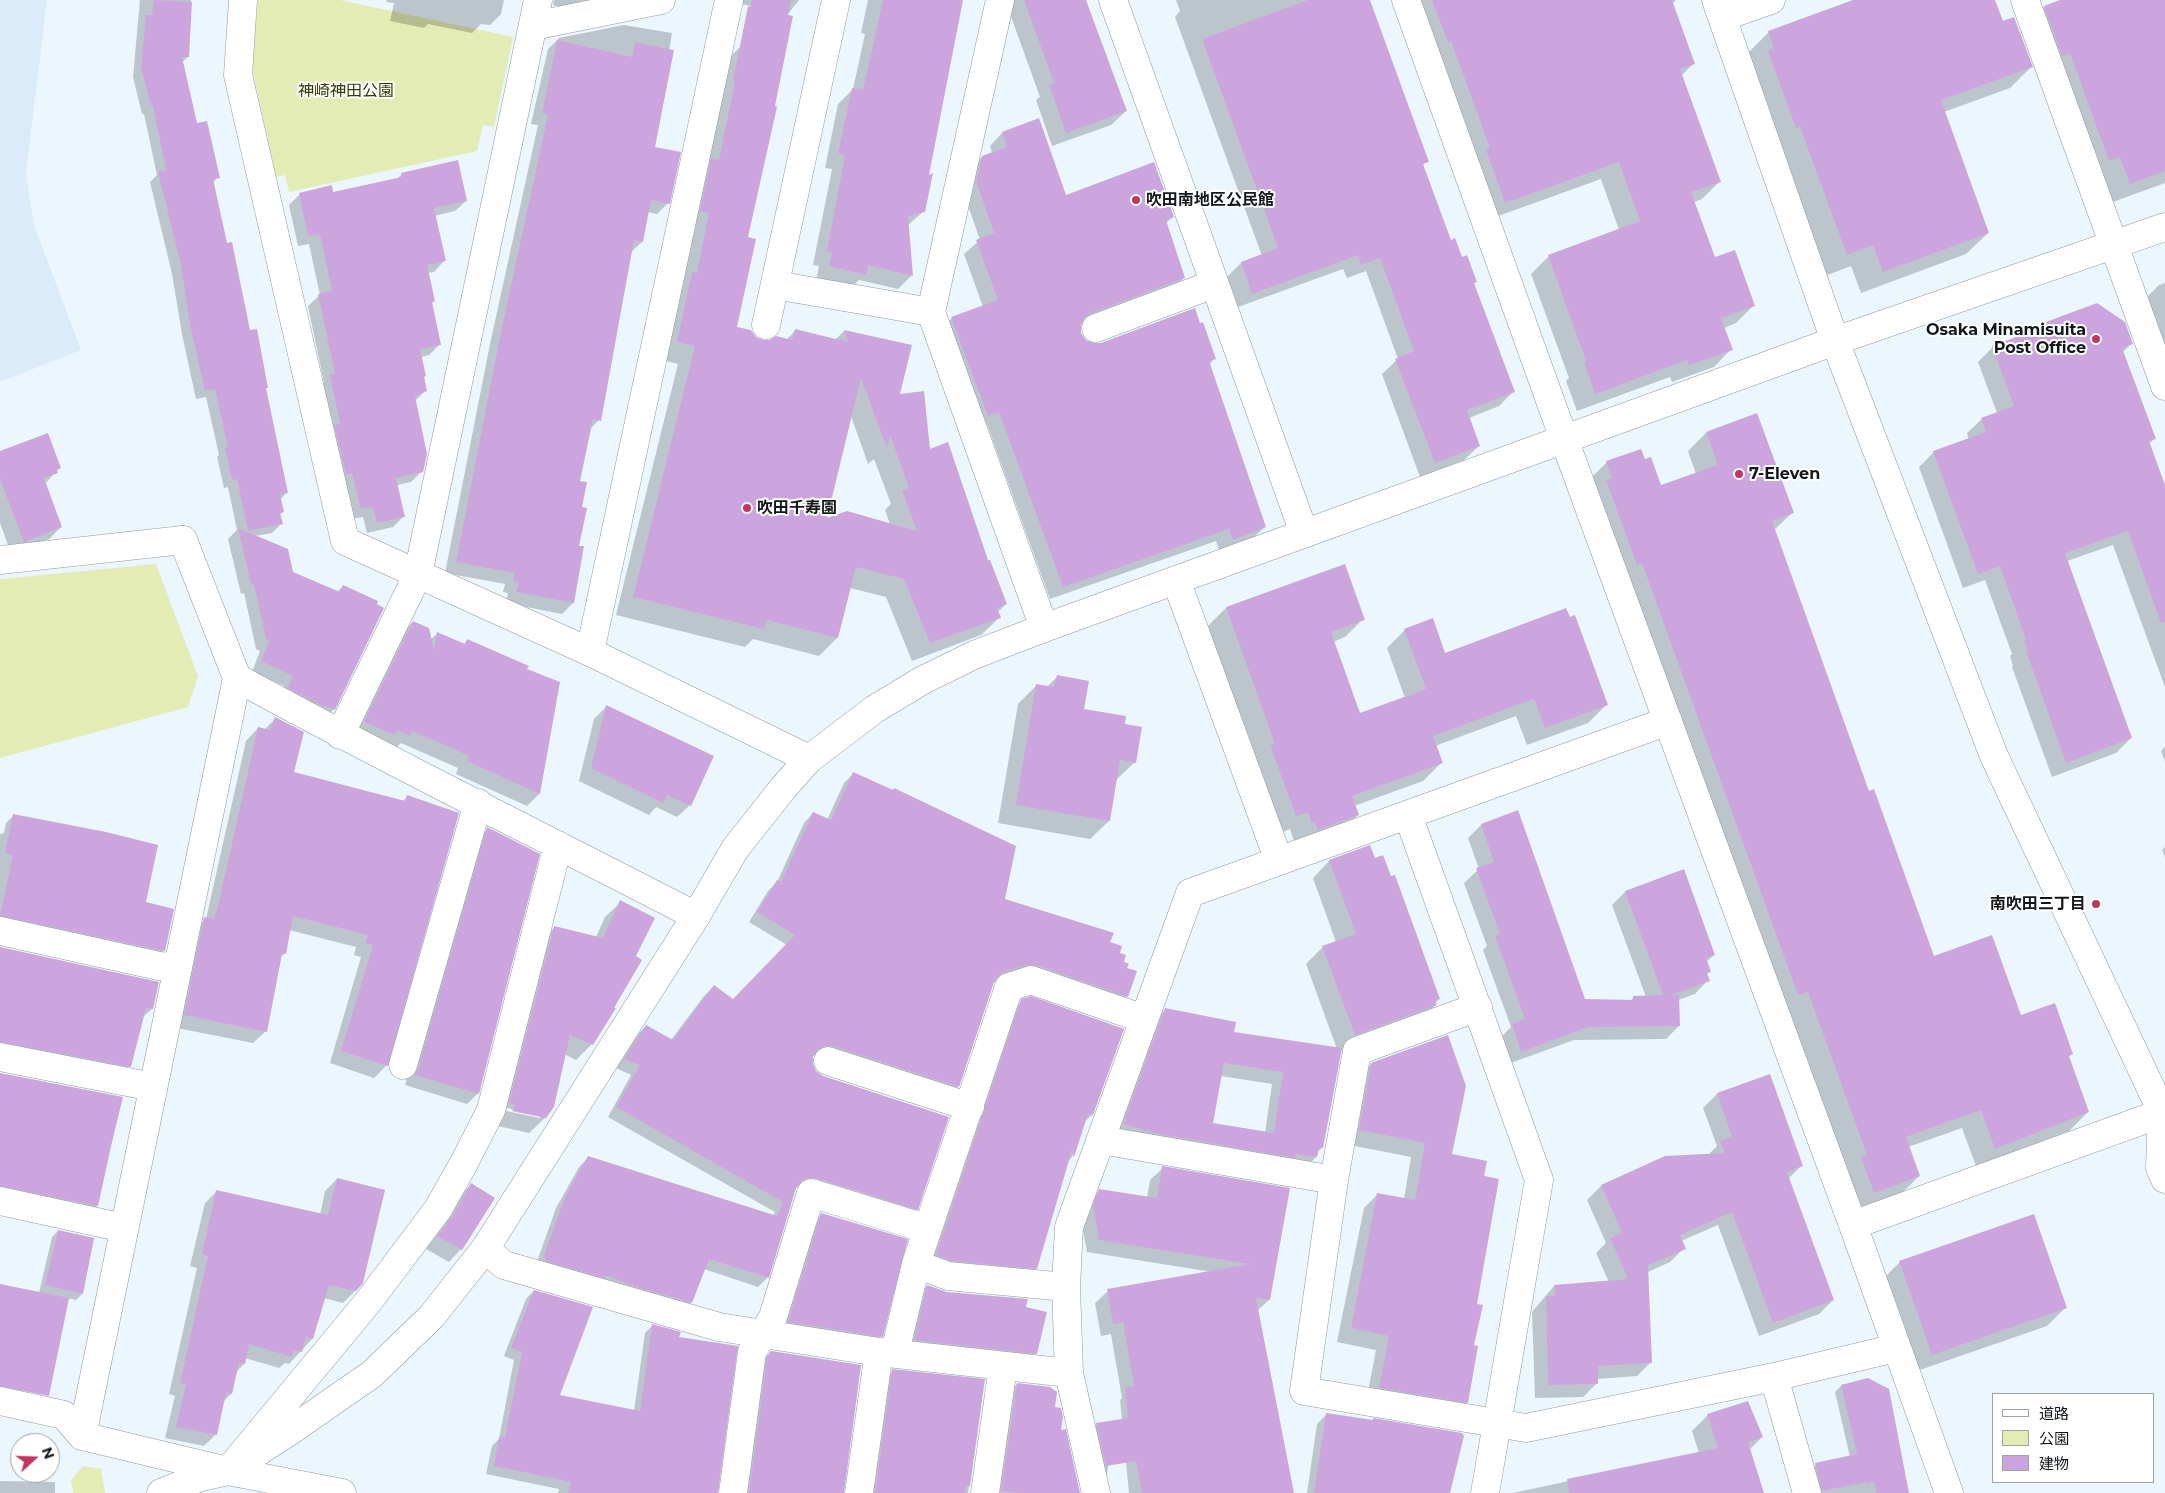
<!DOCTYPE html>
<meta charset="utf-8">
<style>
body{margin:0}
#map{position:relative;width:2165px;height:1493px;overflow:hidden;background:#ecf6ff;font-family:Montserrat,"Noto Sans JP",sans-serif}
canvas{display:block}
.legend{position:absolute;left:1992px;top:1393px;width:162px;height:90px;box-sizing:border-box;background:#fff;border:1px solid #a1a2a3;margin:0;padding:6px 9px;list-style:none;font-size:15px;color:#13171a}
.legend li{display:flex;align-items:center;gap:10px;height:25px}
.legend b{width:25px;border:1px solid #a1a2a3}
.north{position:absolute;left:10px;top:1433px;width:50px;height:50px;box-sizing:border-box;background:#fff;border:1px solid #a1a2a3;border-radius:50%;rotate:70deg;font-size:14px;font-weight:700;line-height:20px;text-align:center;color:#13171a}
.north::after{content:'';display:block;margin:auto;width:18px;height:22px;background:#c33560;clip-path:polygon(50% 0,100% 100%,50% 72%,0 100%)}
</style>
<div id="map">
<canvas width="2165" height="1493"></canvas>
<ul class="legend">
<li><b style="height:6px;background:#fff"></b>道路</li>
<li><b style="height:14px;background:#e3ecb4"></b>公園</li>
<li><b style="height:14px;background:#cda5de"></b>建物</li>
</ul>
<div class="north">N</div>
</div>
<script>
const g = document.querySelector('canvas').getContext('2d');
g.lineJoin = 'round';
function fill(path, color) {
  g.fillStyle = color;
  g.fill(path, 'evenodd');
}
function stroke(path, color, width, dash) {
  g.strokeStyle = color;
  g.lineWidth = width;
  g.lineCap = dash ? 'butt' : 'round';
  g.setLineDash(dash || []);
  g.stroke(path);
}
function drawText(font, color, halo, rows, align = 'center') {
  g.font = font + ' Montserrat,"Noto Sans JP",sans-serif';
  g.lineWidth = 4;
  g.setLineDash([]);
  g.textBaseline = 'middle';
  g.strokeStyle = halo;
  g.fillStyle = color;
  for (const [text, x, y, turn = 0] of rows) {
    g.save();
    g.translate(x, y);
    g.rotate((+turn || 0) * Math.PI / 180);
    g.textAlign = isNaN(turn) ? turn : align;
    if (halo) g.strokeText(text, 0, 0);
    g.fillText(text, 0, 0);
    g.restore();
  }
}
fill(new Path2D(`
 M0,0H47L26,173L34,225L81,350L0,382Z`), '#dbebfa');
fill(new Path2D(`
 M258,0H340L513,37L494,127L483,125L477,151L289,192L285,175L276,177L252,68Z
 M156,564L198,676L188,707L0,758V579Z
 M83,1466L101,1469L105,1493H73L71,1480Z`), '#e3ecb4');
fill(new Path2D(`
 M140,0H191L188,57L182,62L196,124L218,177L213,183L226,245L249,331L267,387L265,389L287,492L280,500L283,512L279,515L281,524L272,533L255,536L292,573L337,592L343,586L334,709L324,719L279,698L284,686L252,672L260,651L256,649L244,593L241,594L228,539L237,530L228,487L224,488L217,457L219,455L206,397L196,399L182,334L172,274L150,182L157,175L144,114H142L133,77Z
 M387,0H504L501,14L490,25L481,24L472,33L428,24L424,28L390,21L394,3L386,2Z
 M554,0H614L555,14L557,6L553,5Z
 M742,0H799L788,14L742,4Z
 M868,0H962L927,177L924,211L907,226L912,275L898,289L859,280L851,288L816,281L819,266L813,265L832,169L825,168L838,104L853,89L865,34L861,33Z
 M1005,0H1085L1126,111L1111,125L1052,146L1036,100L1040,97Z
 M1176,0H1369L1427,161L1422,166L1450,241L1473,284L1513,392L1499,406L1469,418L1479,446L1464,460L1420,477L1382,374L1398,359L1366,271L1347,278L1343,269L1238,307L1227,277L1241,263L1262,256L1175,17L1180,11Z
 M1408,0H1676L1672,4L1693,64L1681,76L1720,181L1702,199L1694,202L1714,258L1754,305L1736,323L1724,328L1731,349L1714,367L1672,382L1670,377L1577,411L1566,381L1569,378L1531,274L1549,256L1619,230L1601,179L1487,220Z
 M1857,0H1994L2002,23L2031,67L2010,88L1944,112L1988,233L1966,254L1861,293L1851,266L1825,276L1747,54L1769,32Z
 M2064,0H2165V183L2110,203L2025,27L2044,7Z
 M624,25L672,33L654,148L668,203L657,214L648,212L642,242L631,252L599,420L589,430L578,482L580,508L573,603L562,614L506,603L508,593L503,592L505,584L445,573L490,344L538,125L531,124L548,49L559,38Z
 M741,46L747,238L735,328L763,342L786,340L795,331L835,340L844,331L910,346L898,395L987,562L1006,604L998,612L1000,617L981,635L912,661L886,597L850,588L837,638L819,656L753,639L745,647L616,615L678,364L659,359L723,64ZM851,416L868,464L874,459L891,504L885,510L890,524L825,520Z
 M1039,120L1066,196L1173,217L1166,223L1184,278L1171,290L1080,324V333L1086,341L1094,345L1199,325L1215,358L1209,365L1265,527L1252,539L1220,552L1216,541L1050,599L987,424L975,428L939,331L952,318L983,307L964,254L980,240L964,194L969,170L982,157L992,153L990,146L1002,133Z
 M402,174L466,201L455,211L434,216L444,261L434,272L428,273L434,301L431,304L439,345L429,355L421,357L426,390L415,401L422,471L411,482L397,485L403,517L393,527L367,533L363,517L350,519L320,387L324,383L308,306L320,295L309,244L298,246L289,205L300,194L332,193L396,180Z
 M2165,283V380L2138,306L2159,285Z
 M2047,323L2132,343L2123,352L2154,439L2149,444L2165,488V687L2113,545L2067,561L2131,738L2116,753L2052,777L2012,667L2013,666L2010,656L2012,654L1985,580L1963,588L1919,467L1934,452L1969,440L1967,433L1982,419L1997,413L1978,362L1993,347L2040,329Z
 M1706,433L1792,513L1774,530L1868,792L1933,958L2072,1054L2068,1057L2088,1112L2069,1131L1976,1166L1962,1128L1908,1147L1919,1176L1900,1195L1856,1211L1848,1172L1789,1010L1780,1013L1588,481L1607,462L1644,461L1661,487L1696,474L1688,451Z
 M0,452L59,468L45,484L61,527L49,539L11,553L0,523Z
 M1344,566L1363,619L1345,637L1333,642L1359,714L1405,698L1387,648L1405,630L1444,654L1606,705L1588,723L1527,745L1516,716L1435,746L1441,763L1423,781L1354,806L1358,815L1340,833L1300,847L1297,840L1294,841L1290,829L1278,834L1256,760L1208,626L1226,608Z
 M413,622L430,640L438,633L463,645L467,641L526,670L559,682L539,794L527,806L456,774L458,768L401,743L397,747L386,742L353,734L401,634Z
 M1057,677L1083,710L1123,725L1135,762L1116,780L1109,821L1090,839L998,823L1018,704L1037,685L1047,687Z
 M606,707L690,805L677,817L656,807L649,815L579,781L594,719Z
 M276,718L293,773L403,801L407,797L387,1065L374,1078L330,1063L361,957L354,955L356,947L289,930L284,954L280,958L266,1031L253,1043L172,1027L192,931L206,919L246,741L258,728L264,730Z
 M2165,747V761L2161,751Z
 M854,773L1004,900L1109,943L1119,954L1126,969L1127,996L1118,1006L1016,974L993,983L958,1086L948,1096L823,1055L812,1056L811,1064L815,1072L917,1209L907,1218L805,1187H796L768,1277L758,1287L704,1269L691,1302L681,1312L535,1267L556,1208L579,1167L589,1157L773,1216L775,1212L608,1117L631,1075L616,1068L636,1036L646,1026L671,1040L704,996L714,986L733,1000L787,945L749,922L768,891L777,882L804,823L813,813L827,820L844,783Z
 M1518,812L1584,1001H1630L1633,998L1646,997L1612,905L1625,892L1684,871L1714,955L1706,962L1710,971L1706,975L1708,980L1695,994L1678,1000L1679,1026L1666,1039L1574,1040L1508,1064L1499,1039L1511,1027L1483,950L1487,946L1464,883L1479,869L1468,838L1481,825Z
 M14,815L145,903L164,950L156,958L0,924V834L4,833L6,823Z
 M488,829L478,1093L467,1104L405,1085L477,839Z
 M2165,847V857L2162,850Z
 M1374,859L1439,999L1435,1003L1436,1005L1419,1022L1340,1050L1322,1148L1316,1153V1157L1304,1169L1112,1135L1153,1022L1165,1010L1232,1033L1337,1049L1306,964L1323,947L1336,942L1313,878L1329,861ZM1221,1076L1272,1084L1265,1133L1212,1124Z
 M621,902L592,1044L576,1060L564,1054L545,1118L529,1133L498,1126L502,1120L494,1118L538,943L554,928L596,937L605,917ZM507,1108L540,1116V1118L506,1111Z
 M0,948L152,1009L144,1016H142L129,1066L122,1074L0,1050Z
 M1022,1001L1092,1115L1084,1122L1073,1156L1068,1161L1036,1268L1029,1275L930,1261L1015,1008Z
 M1371,1064L1451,1155L1483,1177L1476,1305L1467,1402L1453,1416L1366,1402L1376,1350L1337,1342L1364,1208L1378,1194L1404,1199L1411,1157L1345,1144L1357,1078Z
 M0,1074L97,1206L89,1214L0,1195Z
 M1769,1076L1802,1165L1788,1179L1833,1300L1819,1314L1759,1336L1718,1225L1681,1241L1684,1248L1670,1262L1648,1272L1651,1362L1637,1376L1597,1379V1383L1583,1397L1535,1398L1532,1312L1554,1286L1609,1282L1596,1253L1606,1243L1587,1200L1601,1186L1666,1157L1708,1155L1717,1146L1703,1108L1717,1094Z
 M1163,1168L1289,1189L1269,1300L1257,1311L1292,1493H1129L1120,1400L1122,1398L1111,1334L1101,1336L1095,1303L1108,1291L1212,1272L1087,1252L1081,1219L1087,1203L1100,1190L1147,1198L1150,1180Z
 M337,1179L355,1291L343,1303L324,1298L312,1339L289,1364L285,1363L279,1368L245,1358L244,1364L236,1372L231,1394L223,1402L216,1434L204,1446L165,1438L175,1396L169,1394L197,1268L190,1266L205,1203L217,1191L320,1215L325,1191Z
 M471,1184L493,1198L461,1249L449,1262L426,1249L459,1197Z
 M822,1214L881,1336L876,1342L783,1328L816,1220Z
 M58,1231L93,1239L82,1294L76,1300L67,1298L50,1386L42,1393L0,1388V1285L39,1293L52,1237Z
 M1900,1262L2065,1308L2047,1326L1914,1372L1882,1280Z
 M927,1286L946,1293L1024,1308L1036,1353L1030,1359L909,1346L922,1292Z
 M534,1291L558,1396L634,1411L645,1333L653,1325L677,1338L717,1493H558L559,1489L486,1474L492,1446L499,1439L514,1360L504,1356L526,1299Z
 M771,1352L843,1493H742L763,1360Z
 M893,1371L984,1381L968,1493H868L885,1379Z
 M1868,1380L1908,1493H1815L1810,1470L1816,1465L1850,1457L1835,1392L1841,1386Z
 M1017,1384L1053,1408L1079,1493H995L1009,1392Z
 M1326,1415L1449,1493H1307L1317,1424Z
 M1708,1415L1762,1437L1749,1450L1763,1493H1513L1699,1453L1692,1431Z
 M1114,1421L1107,1474L1102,1478L1091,1430L1097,1424Z
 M0,1481L55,1482V1493H0Z`), '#0003');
fill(new Path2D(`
 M154,0L192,2L189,57H182L197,123L207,121L220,178L213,179L227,243L232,242L250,330L257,329L268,388H266L288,493L280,495L284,512L280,513L283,524L248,531L237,479L232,480L225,447H228L215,389L205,391L190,325L181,265L158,172L166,170L153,106H151L141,68L146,15H152Z
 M752,0H791L788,15L793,16L775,106L777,107L748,237L756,239L737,327L751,330L756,337L763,340H770L776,336L792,340L795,329L848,342L844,330L912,345L900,394L924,391L930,449L948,442L988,560H990L1007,604L997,608L1001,618L930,643L904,579L856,567L838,638L767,620L764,629L633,597L695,346L677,342L692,272L697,273L709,213L700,211L711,158L719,160L735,81H733L748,6L750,7ZM861,378L887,448L890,435L909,488L902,490L917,531L847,511L827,518Z
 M883,0H963L929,175L933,173L925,212L908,216L913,276L868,265L866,275L829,266L832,252L827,251L845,155L838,153L852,88L863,90Z
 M1024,0H1086L1127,111L1066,133L1049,85L1054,83Z
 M1308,0H1370L1429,162L1423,164L1451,240L1455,238L1462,257L1467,255L1477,282L1474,283L1515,392L1467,410L1480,446L1435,463L1395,359L1414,351L1380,258L1361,265L1358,255L1252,294L1241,262L1278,248L1202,39Z
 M1432,0H1672L1695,64L1680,69L1721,182L1691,192L1715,257L1735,250L1755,306L1721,318L1733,350L1689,365L1687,360L1595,394L1584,362L1586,361L1548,255L1640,221L1619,162L1505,203L1486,150L1490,148L1451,41L1448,42Z
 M1853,0H1995L2003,21L2014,17L2033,67L1941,100L1989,233L1883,272L1873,245L1847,255L1800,127L1796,128L1768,51L1774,49L1768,31Z
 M2060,0H2165V171L2130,184L2120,157L2109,161L2070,53L2062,56L2044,6Z
 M557,40L632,57L635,42L674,50L655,147L681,152L670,204L651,200L643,242L634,240L601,421L593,419L580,481L587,482L582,507L587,508L579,546H584L574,603L516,592L519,582L513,581L515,573L456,562L501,332L548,115L542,113Z
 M1039,118L1066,195L1154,162L1174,217L1166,220L1185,278L1091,313L1084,318L1081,326V333L1086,340L1094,343H1101L1195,308L1200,323L1203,322L1216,359L1209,361L1266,527L1233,540L1229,529L1063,587L999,412L988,416L951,317L998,300L976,240L994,233L976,181L982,156L1007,147L1002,132Z
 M458,160L467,201L434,208L446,261L427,265L435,301L432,302L441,345L420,349L426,376L424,377L427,391L415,396L427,454L423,472L396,478L405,517L377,523L373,507L361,509L352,473L346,474L334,425L340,424L330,375L335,374L318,294L332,291L320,234L308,236L299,193L332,185L333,192L402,177L401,173Z
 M2097,303L2125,322L2133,344L2122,348L2156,439L2149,441L2165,485V622L2161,623L2128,531L2065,553L2132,738L2066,763L2026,651L2028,650L2024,640H2026L2000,566L1978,574L1933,451L1986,432L1981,418L2014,406L1992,346L2048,325L2046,322Z
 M1757,413L1794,513L1772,521L1869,791L1874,789L1934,956L1992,935L2021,1015L2055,1003L2073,1054L2069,1056L2089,1112L1995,1149L1981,1110L1906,1137L1920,1176L1874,1193L1861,1157L1867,1155L1808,992L1798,995L1642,563L1637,565L1606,480L1612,478L1606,461L1641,449L1645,459L1651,457L1661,485L1718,465L1706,432Z
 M48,433L61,468L57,470L58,473L44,478L62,527L24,542L0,479V451Z
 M238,528L288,549L293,572L340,592L343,585L378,601L377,604L384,608L335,710L325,706L324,707L288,688L293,676L261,661L270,640L266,639L254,584H251Z
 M1345,564L1365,620L1331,632L1360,713L1426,689L1404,629L1433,618L1445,653L1566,608L1570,617L1575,615L1608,705L1545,728L1534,699L1433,736L1443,763L1352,796L1359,815L1318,830L1315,822L1312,824L1308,812L1296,816L1270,745L1275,744L1226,607Z
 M413,621L429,628L434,650L437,632L465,644L467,639L529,666L527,669L560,682L540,794L467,761L469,756L412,731L410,736L398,730L395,735L364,722Z
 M1057,675L1089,681L1084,709L1126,716L1125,724L1142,727L1136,763L1120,760L1110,821L1016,805L1036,684L1054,687Z
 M606,705L714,756L691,806L667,795L663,803L591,768Z
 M275,717L304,732L294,772L405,801L407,795L459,813L388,1066L341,1051L373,945L365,943L368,935L293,916L286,954H282L267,1032L184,1015L204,917L214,919L218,906L258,727L270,730Z
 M853,772L893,790L894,788L1016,846L1005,899L1114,933L1110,942L1122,946L1120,953L1126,955L1124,962L1129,964L1127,968L1137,971L1128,997L1036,965H1026L1004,972L998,976L994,982L959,1087L833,1046H825L818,1049L813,1056V1064L816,1071L823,1076L949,1117L918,1210L816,1178H808L801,1181L796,1188L769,1278L709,1259L692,1303L634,1286L605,1275L604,1278L545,1261L546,1258H543L565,1197L588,1156L777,1216L783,1202L616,1107L640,1065L624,1059L646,1025L673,1040L714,985L733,999L795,935L757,912L777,880L781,882L813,812L831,820Z
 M1518,810L1585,999L1633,1000V996L1663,995L1625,891L1684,869L1715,955L1706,958L1711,972L1707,973L1710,981L1671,995H1679L1680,1026L1588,1027L1521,1052L1512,1024L1525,1019L1495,936L1500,934L1476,868L1494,862L1481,824Z
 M13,814L106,832L158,845L146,902L174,909L165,951L0,916L13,855L5,853Z
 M487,827L540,854L479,1094L415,1075L418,1069Z
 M1370,845L1375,858L1383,855L1391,876L1395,875L1440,999L1435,1001L1437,1005L1355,1035L1322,946L1356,934L1329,860Z
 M620,900L655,918L636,956L642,960L614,1008H616L593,1045L570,1035L554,1107L546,1118L512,1111L516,1105L509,1103L554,926L603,938Z
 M0,947L159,982L153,1009L146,1008L131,1067L0,1042Z
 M1031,996L1124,1029L1093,1115L1088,1114L1074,1157L1072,1150L1037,1269L952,1261L936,1255L1021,999Z
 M1165,1008L1236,1022L1234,1032L1342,1048L1323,1148H1319L1317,1157L1296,1154L1295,1158L1153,1133L1123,1124ZM1224,1063L1283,1072L1274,1133L1213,1123Z
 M1448,1035L1466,1086L1452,1154L1487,1161L1484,1176L1499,1179L1477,1304L1483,1305L1474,1345L1478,1346L1468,1403L1379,1388L1389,1336L1351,1328L1377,1193L1415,1200L1425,1143L1359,1130L1371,1063Z
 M0,1073L123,1097L112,1142L98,1206L0,1186Z
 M1770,1074L1803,1166L1787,1172L1834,1300L1773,1323L1732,1212L1680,1235L1686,1249L1648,1265L1652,1363L1598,1366V1384L1548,1385L1546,1296H1555L1554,1285L1628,1279L1610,1238L1622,1233L1601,1185L1665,1156L1725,1153L1720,1141L1732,1137L1717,1093Z
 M1162,1166L1290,1188L1270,1300L1256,1298L1294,1493H1142L1136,1461L1106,1466L1096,1423L1128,1418L1125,1388L1134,1386L1123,1322L1113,1324L1107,1289L1250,1264L1099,1240L1093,1206L1099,1189L1157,1198Z
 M337,1178L385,1190L363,1283L356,1291L329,1285L313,1339L306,1337L302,1352L294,1350L292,1357L249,1344L245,1364L239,1363L232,1394L226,1393L217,1435L176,1427L186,1384L180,1383L208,1256L202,1254L216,1190L328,1215Z
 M471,1183L495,1198L462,1250L437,1236L452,1217Z
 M821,1213L908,1239L883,1337L788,1322Z
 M2034,1214L2067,1308L1932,1355L1899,1261Z
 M58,1230L94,1238L83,1294L45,1285Z
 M0,1284L69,1298L49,1396L0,1386Z
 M927,1285L947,1292L1028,1299L1026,1307L1047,1312L1037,1354L914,1340Z
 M534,1290L593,1307L560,1395L640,1411L652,1324L681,1332L679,1337L738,1346L718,1493H568L571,1482L494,1466L499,1437L505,1438L522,1352L511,1348Z
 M771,1351L861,1365L844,1493H749L767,1357Z
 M892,1369L985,1379L970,1486L966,1485L965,1493H875Z
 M1868,1378L1889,1389L1909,1493H1876L1874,1482L1867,1484V1482L1822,1491L1815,1463L1857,1454L1841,1385Z
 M1017,1383L1050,1387L1057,1392L1055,1407L1061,1408L1063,1417L1061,1430L1066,1429L1080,1493H1017L1001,1491Z
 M1748,1401L1763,1437L1748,1442L1764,1493H1569L1567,1479L1718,1448L1707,1414Z
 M1326,1413L1373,1420V1418L1462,1433L1464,1436L1450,1493H1314Z`), '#cda5de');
const street = new Path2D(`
 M243,0L238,75L345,541L590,652L809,759
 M1000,0L931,312L1044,628
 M1113,0L1304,533
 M1406,0L1564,439L1853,1225L1949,1493
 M1716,0L1835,341L2165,227
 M2025,0L2165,386
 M1722,17L1771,0
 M533,26L661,0
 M775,285L931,312
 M766,325L836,0
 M1096,328L1214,284
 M0,560L183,540
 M1176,580L1279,861
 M590,652L729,0
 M237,678C388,761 543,837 696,916
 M340,735L418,574L538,0
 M1408,815L1539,1180L1485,1493
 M0,931L159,966L178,967L82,1436
 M1478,1007L1357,1051L1334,1180L1304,1391L1526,1428L1774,1377L1896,1348
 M0,1057L153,1087
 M828,1061L970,1107
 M403,1065L478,803
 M2162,1113L2160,1168L2165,1179
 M1101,1140L1334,1180
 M0,1201L124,1228
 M1853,1225L2165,1112
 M485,1249L504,1265L719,1327L879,1352L1069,1373
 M916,1264L948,1276L1066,1287
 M895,1352L916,1264L1009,987L1031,980L1144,1019
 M1774,1377L1807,1493
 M0,1401L64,1415L82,1436L228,1471L368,1302L438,1209L464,1163L491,1110L558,845
 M733,1493L752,1352L773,1317L811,1193L928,1229
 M859,1493L879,1352
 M985,1493L1003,1367
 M1096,1493L1069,1373L1066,1287L1069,1227L1190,893L1668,721`);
const secondary = new Path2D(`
 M178,967L237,678L183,540
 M228,1471L342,1493
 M161,1493L201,1477L228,1471L290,1431L372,1374L432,1316L485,1249L696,916L735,849L784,787L809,759L875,709L923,680L974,655L1044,628L1835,341L1994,756L2165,1118`);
stroke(street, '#9099a2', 29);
stroke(secondary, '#9099a2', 29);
stroke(street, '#fff', 28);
stroke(secondary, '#fff', 28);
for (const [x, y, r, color] of [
 [1136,200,5,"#c33560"],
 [2096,339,5,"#c33560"],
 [1739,474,5,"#c33560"],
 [747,508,5,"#c33560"],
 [2096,904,5,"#c33560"]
]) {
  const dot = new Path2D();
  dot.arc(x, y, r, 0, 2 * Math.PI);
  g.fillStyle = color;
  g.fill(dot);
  stroke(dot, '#fff', 2);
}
drawText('16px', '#353b05', '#fff', [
 ["神崎神田公園",346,91]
]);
drawText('bold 16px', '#13171a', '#fff', [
 ["吹田南地区公民館",1146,200],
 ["Osaka Minamisuita",2086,330,"right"],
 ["Post Office",2086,348,"right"],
 ["7-Eleven",1749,474],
 ["吹田千寿園",757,508],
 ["南吹田三丁目",2086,904,"right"]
], 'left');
</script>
